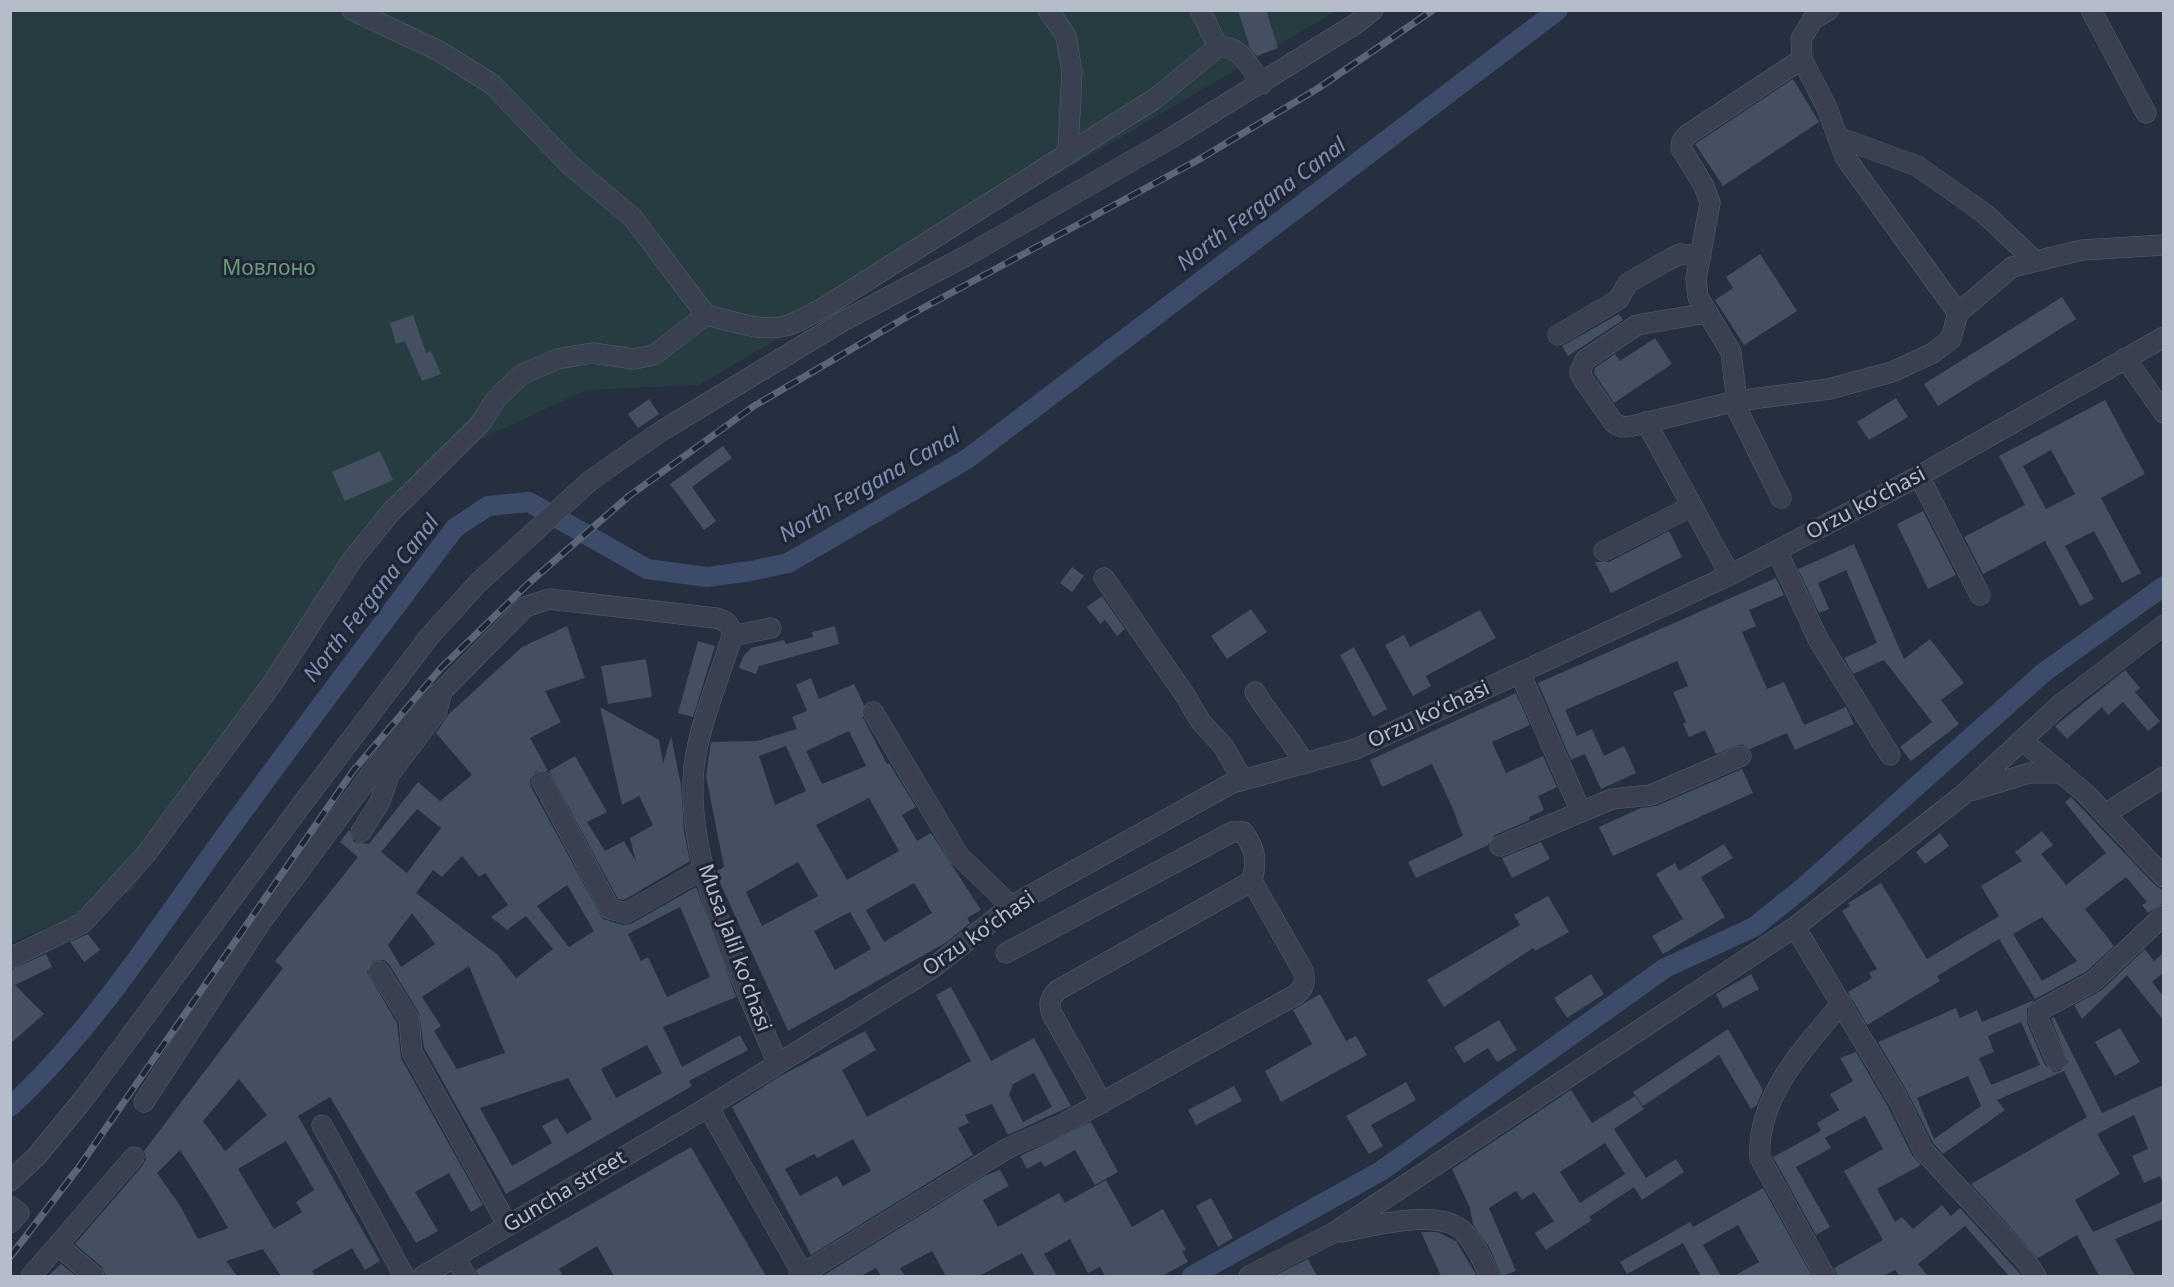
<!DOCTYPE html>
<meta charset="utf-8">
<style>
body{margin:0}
#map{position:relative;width:2174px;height:1287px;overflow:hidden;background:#252f40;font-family:"Noto Sans",sans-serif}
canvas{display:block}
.frame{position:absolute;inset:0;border:12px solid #b6bdca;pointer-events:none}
</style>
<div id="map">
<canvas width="2174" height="1287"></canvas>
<div class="frame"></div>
</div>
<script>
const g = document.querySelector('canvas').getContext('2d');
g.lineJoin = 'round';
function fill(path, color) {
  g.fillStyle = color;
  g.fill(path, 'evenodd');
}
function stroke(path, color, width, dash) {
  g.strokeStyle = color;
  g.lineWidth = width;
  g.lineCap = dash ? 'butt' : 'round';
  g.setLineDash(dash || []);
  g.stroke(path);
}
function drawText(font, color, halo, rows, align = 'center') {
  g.font = font + ' "Noto Sans",sans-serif';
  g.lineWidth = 6;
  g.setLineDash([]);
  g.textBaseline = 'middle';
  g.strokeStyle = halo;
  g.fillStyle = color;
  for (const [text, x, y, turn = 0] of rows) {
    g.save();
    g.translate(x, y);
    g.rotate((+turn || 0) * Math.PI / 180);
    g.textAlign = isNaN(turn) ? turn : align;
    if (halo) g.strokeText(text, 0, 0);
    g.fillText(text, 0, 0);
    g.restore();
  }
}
fill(new Path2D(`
 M11,11H1336L699,385L586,390L453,452L366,525L132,891L11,943Z`), '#273c41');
stroke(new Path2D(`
 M10,1107C92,1031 154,934 219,844C296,738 375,633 455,528L488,506L529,502L647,569L707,577L751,571L788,563L967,459L1558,10
 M1192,1276L1381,1171L1665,968L1754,927L1805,886L2043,673L2164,586`), '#3b4b69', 20);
fill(new Path2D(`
 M1238,10H1266L1278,48L1257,56L1250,48Z
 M1793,79L1819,122L1723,186L1695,144Z
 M1760,254L1797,311L1744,345L1715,300L1733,288L1726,277Z
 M2062,297L2076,319L1938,406L1924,384Z
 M1619,314L1623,320L1568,356L1562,346Z
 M413,315L426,353L431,351L441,374L422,381L405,341L396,344L390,323Z
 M1655,338L1672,364L1614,403L1594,373L1595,368L1615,354L1620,361Z
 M1896,398L1908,417L1869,440L1857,422Z
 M649,399L659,414L638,428L628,414Z
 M2105,400L2145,474L2101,498L2141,573L2122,583L2094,531L2065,546L2094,599L2080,606L2045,541L1983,574L1964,537L2025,505L1999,456ZM2051,450L2075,494L2046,509L2023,466Z
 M723,446L732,458L692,487L716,521L704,530L670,484Z
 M380,451L393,480L345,501L332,472Z
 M1923,511L1956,575L1928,589L1897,524Z
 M1669,531L1682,557L1611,593L1595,562H1609Z
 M1854,544L1904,659L1930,639L1964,683L1941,700L1959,724L1911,761L1900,747L1932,722L1884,660L1853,674L1844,658L1877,643L1846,570L1818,583L1829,609L1819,613L1798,569Z
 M1072,567L1084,576L1072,592L1060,583Z
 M1776,578L1784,595L1749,610L1756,626L1742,632L1767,689L1784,682L1804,725L1846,707L1854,724L1795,750L1787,733L1750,749L1742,744L1716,754L1705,730L1689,737L1683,724L1686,722L1673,692L1688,686L1677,661L1565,710L1577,736L1592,729L1604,756L1624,746L1636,773L1601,789L1585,754L1571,760L1538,683Z
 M1102,596L1125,629L1117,636L1105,620L1100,624L1087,607Z
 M1251,609L1267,632L1227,659L1211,636Z
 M1480,610L1496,638L1426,676L1431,686L1413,696L1385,645L1404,635L1410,647Z
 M567,626L585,678L545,691L561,722L530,738L548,771H536L530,780L531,787L603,919L623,925L631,924L696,887L736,997L663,1027L682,1067L740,1035L748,1050L689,1081L692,1086L506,1194L424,1048L419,1013L389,964L384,960L373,961L367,972L397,1023L401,1058L483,1205L471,1212L449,1173L415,1192L438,1231L416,1243L330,1097L298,1116L380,1261L365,1270L352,1248L312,1271L315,1276H281L263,1249L226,1261L237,1276H106L102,1267L75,1244L143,1165L146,1159L144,1151L283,968L275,961L358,857L340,842L349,830L354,842L369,844L418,782L440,801L472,775L436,733L448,715L522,647ZM417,809L441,828L407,873L381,852ZM462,856L479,877L485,873L508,905L491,917L507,930L526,916L553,949L516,978L498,955L416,893L433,870L442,877ZM567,885L594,931L569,947L537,906ZM680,907L710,977L667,997L648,957L641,961L628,934ZM412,913L435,944L401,967L388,945ZM469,966L505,1053L457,1069L434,1031L441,1026L422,997ZM647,1045L662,1073L616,1098L601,1069ZM568,1078L592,1119L567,1134L557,1118L542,1126L552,1143L512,1166L480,1108ZM239,1079L267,1115L225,1151L203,1121ZM286,1141L314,1190L296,1202L302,1212L274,1229L238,1169ZM180,1150L210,1197L228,1228L198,1239L179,1204L157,1173Z
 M835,626L839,644L759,666L756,674L739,668L743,657L751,648L784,640L786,644L813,637L812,632Z
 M698,641L715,646L693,717L678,713Z
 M1354,647L1387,709L1373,717L1340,655Z
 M646,659L652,697L608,704L601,666Z
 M2125,670L2140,688L2135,692L2160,721L2148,731L2123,702L2108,715L2102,707L2067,739L2055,726Z
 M811,678L819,699L854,684L864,705L863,718L887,764L889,763L916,807L902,815L917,841L931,833L981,910L967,918L970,923L947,942L788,1031L721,885L717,871L724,867L706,776L711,742L757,741L797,729L792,717L807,711L796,685ZM849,731L866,766L822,784L806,751ZM786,746L806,791L775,805L759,756ZM869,798L899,851L847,880L816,825ZM798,862L818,896L762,926L746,892ZM914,883L932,913L884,942L866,910ZM850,912L871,949L835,970L814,931Z
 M1516,693L1530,725L1492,742L1506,773L1543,756L1557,787L1538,796L1544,810L1529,817L1530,820L1495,835L1488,845L1416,878L1408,862L1463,836L1453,809L1432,764L1382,787L1370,760Z
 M600,707L659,740L663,764L671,736L681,785L684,832L690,861L624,900L618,899L549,771L575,756L607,812L587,822L605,851L624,841L636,862L630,838L653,825L639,796L622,805Z
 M1742,769L1753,793L1613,856L1599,827L1641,808L1656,806Z
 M2071,797L2155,885L2162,890L2163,889V903L2148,913L2142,905L2147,902L2126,877L2085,909L2114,946L2087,971L2035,999L1999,939L1937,976L1940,981L1867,1025L1848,992L1872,978L1869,973L1877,969L1842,911L1850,906L1848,903L1881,883L1927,959L1999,916L1981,886L2022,861L2015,852L2042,831L2053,845L2041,854L2066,885L2106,853L2065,802ZM2042,917L2077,961L2042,981L2013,934Z
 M1940,833L1949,846L1925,864L1916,852Z
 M1541,842L1550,859L1512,878L1502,858Z
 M1724,844L1733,858L1701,877L1725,917L1663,954L1652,936L1683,919L1656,874L1675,863L1679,871Z
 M1548,896L1569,932L1535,951L1533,948L1444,1007L1427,980L1520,925L1514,915Z
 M88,934L100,950L84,962L70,942Z
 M2145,949L2154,961L2163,953V973L2152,982L2163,996V1020L2127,975L2082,1019L2074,1005L2102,990Z
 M46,954L52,967L15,985L44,1014L10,1044V970Z
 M1591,974L1604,994L1567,1018L1554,998Z
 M1751,974L1759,989L1723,1008L1716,994Z
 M951,987L991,1061L1034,1038L1071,1106L1008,1135L992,1104L965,1115L969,1123L958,1128L973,1155L811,1255L732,1107L777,1078L865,1031L876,1050L842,1070L867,1117L971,1061L936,995ZM1034,1073L1052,1107L1023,1122L1009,1095L1013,1084ZM853,1139L871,1171L843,1186L837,1176L800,1196L785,1169L814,1154L817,1158Z
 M1320,994L1346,1041L1356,1036L1367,1055L1281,1102L1265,1071L1312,1044L1293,1010Z
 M2034,1000L2027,1009V1023L2045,1065L2054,1072L2060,1071L2068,1062L2051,1018L2054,1017L2102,1113L2163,1085V1184L2160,1176L2144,1183L2132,1156L2148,1149L2134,1115L2097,1134L2120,1174L2075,1200L2093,1232L2163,1201V1219L2115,1239L2135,1276H2099L2077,1235L2038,1258L1971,1184L2087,1117L2064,1071L1997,1100L2005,1110L1943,1154L1933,1143L1908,1093L1878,1042L1956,1008L1960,1018L1977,1010L1982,1022ZM2021,1022L2040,1065L1991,1085L1979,1058L1994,1052L1988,1036ZM1968,1076L1981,1106L1934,1139L1917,1098Z
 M1499,1020L1517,1050L1497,1062L1488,1048L1464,1063L1454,1047Z
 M2120,1028L2140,1062L2115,1076L2095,1042Z
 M1728,1029L1763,1090L1757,1105L1751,1109L1719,1055L1643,1106L1633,1092Z
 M1856,1052L1887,1105L1912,1155L1921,1165L1877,1189L1895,1222L1902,1217L1913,1229L1942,1205L1951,1216L1960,1208L2022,1276H2009L1965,1226L1918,1264L1928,1276H1900L1895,1270L1883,1276H1837L1834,1268L1883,1240L1844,1171L1883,1149L1865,1116L1825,1138L1831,1148L1796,1167L1830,1227L1816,1235L1773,1157L1821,1131L1817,1123L1839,1110L1830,1094L1853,1081L1840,1058Z
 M1406,1082L1416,1100L1371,1125L1383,1146L1369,1154L1346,1116Z
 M1234,1086L1242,1101L1196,1125L1188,1110Z
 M1571,1090L1592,1123L1635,1096L1644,1109L1614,1129L1646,1178L1676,1159L1684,1172L1642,1200L1634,1187L1589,1217L1592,1220L1546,1250L1535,1233L1554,1221L1534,1192L1522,1200L1516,1191L1489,1208L1516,1271L1502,1276L1489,1247L1473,1224L1470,1208L1452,1169ZM1605,1143L1625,1174L1580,1203L1560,1172Z
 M1091,1122L1118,1172L1095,1185L1075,1150L1045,1167L1041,1161L1027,1169L1020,1156Z
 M691,1147L766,1276H614L597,1246L559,1269L563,1276H478L476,1270Z
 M1000,1170L1009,1186L983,1200L998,1227L1059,1193L1065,1203L1106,1180L1132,1227L1163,1209L1186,1250L1182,1251L1188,1262L1162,1276H1105L1100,1267L1088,1273L1070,1239L1044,1254L1057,1276H1035L1022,1253L979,1276H946L932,1251L900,1268L905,1276H881L876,1268L861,1276H825L824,1275L984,1176Z
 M1763,1188L1812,1276H1734L1759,1262L1738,1225L1703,1245L1721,1276H1701L1683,1243L1627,1274L1620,1262L1690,1222L1693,1227Z
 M1211,1198L1233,1238L1218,1247L1196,1206Z
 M1421,1232H1437L1456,1241L1477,1276H1441Z
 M1308,1259L1317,1276H1274Z
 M61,1264L76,1276H48Z`), '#444f62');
const minor = new Path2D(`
 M352,10L439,51L492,84L569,164L633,218L706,315C729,320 757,331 781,327C797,324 813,313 828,305L1156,98L1218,47C1240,44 1250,68 1262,84
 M1048,10L1066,36L1072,72L1068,151
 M1200,10L1218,47
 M1829,10L1813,19L1801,39L1802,59L1827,108L1845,157L1958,313
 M2091,10L2146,113
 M1838,137L1917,166L1984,213L2035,261
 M1707,313L1637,325L1585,360L1580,372L1583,379L1614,423L1622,427L1632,426L1736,401L1829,389L1892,372L1933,353L1951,339L1958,313L2012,267L2082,250L2164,245
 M1558,335L1618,300L1628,283L1670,259L1680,254L1701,256
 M2125,358L2164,413
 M1646,422L1730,575
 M1919,476L1980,595
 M1781,498L1738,411L1731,352L1698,297L1696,279L1710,203L1704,186L1681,148L1682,141L1687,135L1802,59
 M1604,551L1692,506
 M1777,551L1819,641L1890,755
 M1104,578L1185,695L1201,722L1224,747L1242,779
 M732,636L771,628
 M1520,673L1581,812L1612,799L1651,795L1741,756
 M1255,692C1270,718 1291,737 1304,764
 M873,712L959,856L1011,906
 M2022,740L2086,794L2164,877
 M542,781L610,909L626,913L703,869
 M1974,790L2029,773H2062
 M2105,814L2164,777
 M361,832L380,802L389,775L437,711L442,691
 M1500,846L1581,812
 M1795,927L1898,1099L1923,1150L2026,1261L2036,1276
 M1006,953L1232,832H1243C1256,849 1257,861 1252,881
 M10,958L83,923L146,854L272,684L352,560L391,512L480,424L496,399L521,375L557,359L592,353L634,359L654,355L706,315
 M379,971L409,1019L412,1052L508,1226
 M2056,1060L2038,1019L2039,1011L2094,981L2164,915
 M144,1102L261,922L423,704L442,691L525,607L549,599L716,618C727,621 731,625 732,636C721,674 703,714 696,754C678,850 741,976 778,1064
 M708,1107L804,1276
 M322,1125L404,1276
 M10,1181L36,1157L86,1096L302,804L429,637L477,584L591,480L663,430L843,321L966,256L1168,140L1357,23L1373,10
 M10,1206L19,1213L10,1223
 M1342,1232C1372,1226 1441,1207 1464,1232C1476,1244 1483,1262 1490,1276
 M59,1246L94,1276
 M455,1258L466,1276
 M31,1276L134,1157
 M423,1276L708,1107L934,967L1011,906L1232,783L1356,749L1730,575L1919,476L2164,337
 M799,1276L1008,1148L1065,1123L1297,994C1304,987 1306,982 1303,971L1252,881L1058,990C1050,998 1048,1003 1052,1014L1102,1103
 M1249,1276L1333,1233L1795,927L1964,794L2061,704L2164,625
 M1825,1276L1760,1158C1756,1097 1806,1046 1842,1003`);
stroke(minor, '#575f6d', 21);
stroke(minor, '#394150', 20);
const rail = new Path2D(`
 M10,1257L79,1167L353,771L441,668L530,582L629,496L754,406L910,315L1198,160L1317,89L1433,10`);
stroke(rail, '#5c6577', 7);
stroke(rail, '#1e2635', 4.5, [14]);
drawText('21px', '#6d9b7b', '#1e2635', [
 ["Мовлоно",269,269]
]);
drawText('21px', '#b6bdca', '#1e2635', [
 ["Orzu koʻchasi",1866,504,-28],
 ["Orzu koʻchasi",1429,715,-25],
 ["Orzu koʻchasi",979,934,-35],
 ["Musa Jalil koʻchasi",734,948,70],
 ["Guncha street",565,1192,-31]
]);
drawText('italic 22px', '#7d90b2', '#1e2635', [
 ["North Fergana Canal",1262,205,-37],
 ["North Fergana Canal",870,486,-30],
 ["North Fergana Canal",372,599,-52]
]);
</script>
